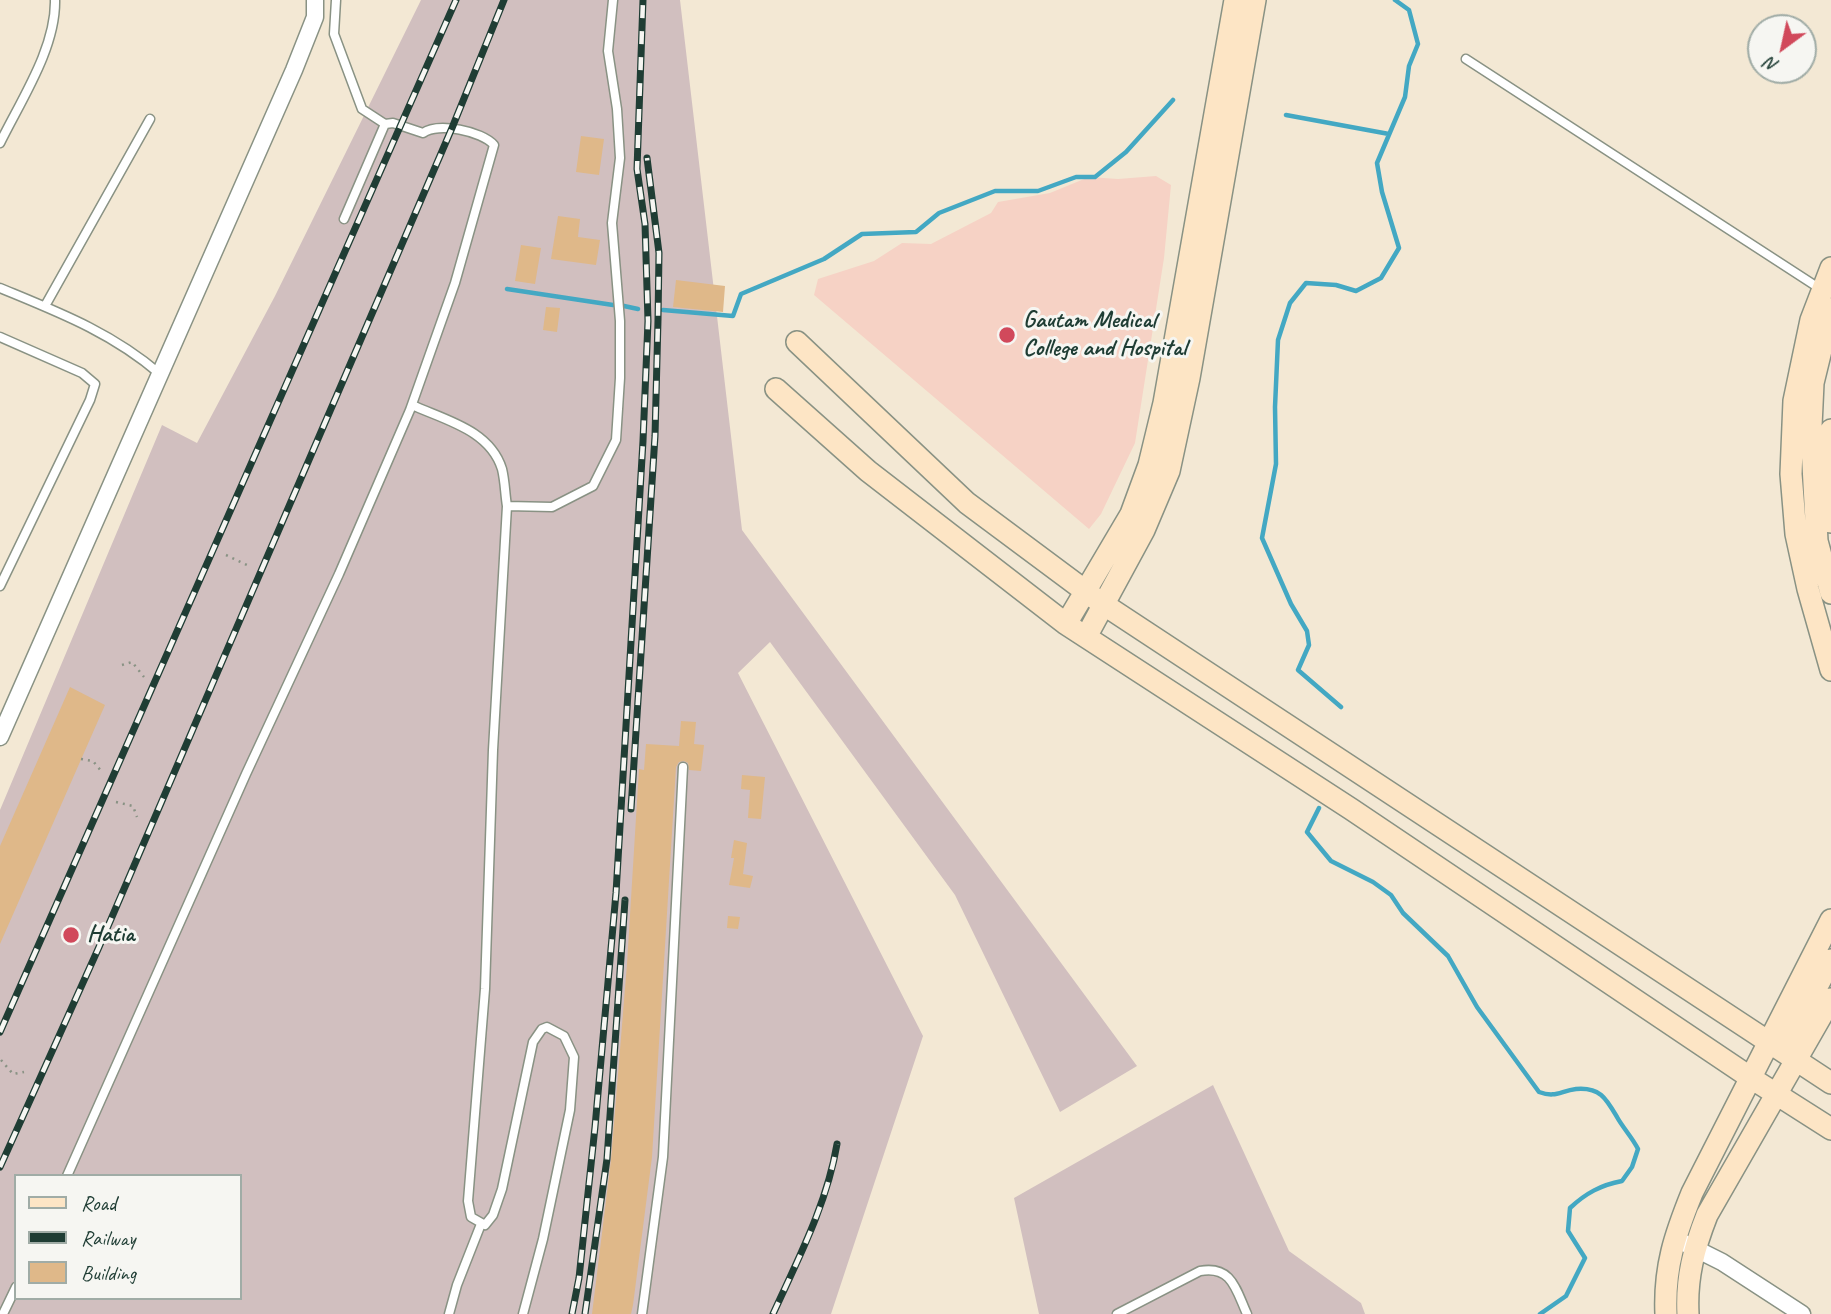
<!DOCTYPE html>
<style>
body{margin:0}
#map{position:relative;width:1831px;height:1314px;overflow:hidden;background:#f3e8d4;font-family:Caveat,sans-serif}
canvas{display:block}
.legend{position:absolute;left:14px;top:1174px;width:228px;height:126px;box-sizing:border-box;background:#f6f6f2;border:2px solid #a0aca6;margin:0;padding:9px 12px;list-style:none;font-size:21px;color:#1f3d34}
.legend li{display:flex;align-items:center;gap:14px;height:35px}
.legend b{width:35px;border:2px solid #a0aca6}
.north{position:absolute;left:1747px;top:14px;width:70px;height:70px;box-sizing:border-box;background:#f6f6f2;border:2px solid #a0aca6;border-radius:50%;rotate:213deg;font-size:19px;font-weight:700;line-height:28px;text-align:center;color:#1f3d34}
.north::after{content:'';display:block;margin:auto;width:24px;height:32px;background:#d1495b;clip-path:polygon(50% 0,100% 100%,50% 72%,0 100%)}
</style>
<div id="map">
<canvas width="1831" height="1314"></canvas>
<ul class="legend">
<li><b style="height:9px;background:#fde5c5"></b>Road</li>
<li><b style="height:9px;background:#1f3d34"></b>Railway</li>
<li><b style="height:19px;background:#dfb889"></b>Building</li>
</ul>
<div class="north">N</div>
</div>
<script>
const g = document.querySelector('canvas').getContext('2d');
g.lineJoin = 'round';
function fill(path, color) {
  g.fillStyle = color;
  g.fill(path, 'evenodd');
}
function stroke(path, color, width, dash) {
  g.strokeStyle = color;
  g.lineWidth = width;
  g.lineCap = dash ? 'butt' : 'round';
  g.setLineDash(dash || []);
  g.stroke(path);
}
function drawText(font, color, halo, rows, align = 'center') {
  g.font = font + ' Caveat,sans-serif';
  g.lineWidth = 6;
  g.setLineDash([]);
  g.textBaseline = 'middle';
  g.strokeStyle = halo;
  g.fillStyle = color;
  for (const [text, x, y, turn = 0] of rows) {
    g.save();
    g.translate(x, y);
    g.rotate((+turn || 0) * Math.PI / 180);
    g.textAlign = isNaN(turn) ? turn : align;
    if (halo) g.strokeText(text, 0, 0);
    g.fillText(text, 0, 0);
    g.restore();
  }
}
fill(new Path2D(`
 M1156,176L1171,185L1164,258L1135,443L1101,514L1089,529L814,295L818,279L874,261L902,243L931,244L991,213L998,202L1050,193L1089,177L1118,179Z`), '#f6d2c5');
fill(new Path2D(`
 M421,0H680L742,530L1137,1066L1060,1112L955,895L770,642L738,673L923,1036L831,1314H0V810L162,425L197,443L275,296ZM16,1176H240V1298H16Z
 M1213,1085L1289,1251L1361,1303L1365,1314H1039L1014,1198Z`), '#d1bfbf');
stroke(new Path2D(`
 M1286,115L1389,134
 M507,289L613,305
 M624,306L638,309
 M663,310L733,316L741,294L824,259L862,234L916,232L939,213L995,191H1038L1076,177H1095L1126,152L1173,100
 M1341,707L1298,670L1309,645L1307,631L1291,604L1262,538L1276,464L1275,407L1278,340L1290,303L1306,283L1336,285L1356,291L1381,278L1399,248L1382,192L1377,163L1405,97L1409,66L1418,44L1409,10L1395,0
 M1319,808L1307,832L1331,861L1373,882L1391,895L1403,913L1448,956L1477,1007L1539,1092C1556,1098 1560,1091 1576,1089C1600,1087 1606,1098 1617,1117C1623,1128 1632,1137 1638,1149L1632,1167L1622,1181C1601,1185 1586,1193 1570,1208L1568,1231L1585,1258L1566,1296L1540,1314`), '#43a8c3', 4.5);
fill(new Path2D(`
 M581,136L604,139L599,175L576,172Z
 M558,216L580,219L578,237L600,240L596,265L551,259Z
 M521,245L541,248L535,284L515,281Z
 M676,280L725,286L723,312L673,307Z
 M546,307L560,308L557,332L543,330Z
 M70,687L105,705L0,944V846Z
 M681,721L696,722L694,744L704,745L701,771L689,770L688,763L684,761L679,762L676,767L652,1157L633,1305L631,1314H592L611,1160L627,964L639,769L644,770L646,744L679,746Z
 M742,775L765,777L761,819L748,818L750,790L741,789Z
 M734,840L747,843L743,874L753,876L750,888L729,885L734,858H731Z
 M728,916L740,917L738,929L727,928Z`), '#dfb889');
const lane = new Path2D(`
 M1466,59L1822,290
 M0,143C21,100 56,48 55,0
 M344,219L385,124
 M0,288C58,312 111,332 160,374
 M45,306L150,119
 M0,337L82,373L95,384L90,400L0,586
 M412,405C445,420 490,430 502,469C505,481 505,494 507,506L493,750L485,989L468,1201L471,1217L485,1225L493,1215L502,1189L533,1042L542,1029L547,1027L564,1036L574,1057L570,1110L543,1239L523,1314
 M507,506L552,507L593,486L616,440L620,378V321L612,223L620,158L617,109L608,51L613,0
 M67,1176L246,774L339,574L410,410L455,283L494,145C482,131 438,122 423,133L393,123L385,124L362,109L334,34L336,0
 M3,1314L16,1287
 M449,1314L457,1285L481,1224
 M642,1314L663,1157L683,767
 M1117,1314L1200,1271C1232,1265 1236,1290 1247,1314`);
const street = new Path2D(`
 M0,737L294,70L315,17V0
 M1674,1238L1722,1262L1802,1314`);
const secondary = new Path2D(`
 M1831,268L1811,320L1794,401L1791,474L1796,534L1808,589L1831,670
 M1831,309L1813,383L1811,426L1817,541L1831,593
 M797,342L967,503L1100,602L1831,1083
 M776,389L868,471L1066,624L1351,809L1751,1078L1831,1129
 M1831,430L1829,456L1831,522
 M1066,624L1131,514L1149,465L1164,403L1235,0
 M1086,637L1144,530L1169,471L1189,378L1255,0
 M1783,1051L1831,960
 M1666,1314C1664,1267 1675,1235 1692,1193L1831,920
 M1688,1314C1686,1278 1694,1248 1707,1215L1831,999`);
stroke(lane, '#899284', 11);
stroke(street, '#899284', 19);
stroke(secondary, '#899284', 24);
stroke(new Path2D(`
 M226,555L247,565
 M122,665L132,662L144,677
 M81,759L93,761L102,772
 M116,802L133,806L137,817
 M1,1060L13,1074L24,1072`), '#899284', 2.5, [2, 5]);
stroke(lane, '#fff', 8);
stroke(street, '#fff', 16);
stroke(secondary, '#fde5c5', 21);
const rail = new Path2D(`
 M631,809L655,436L658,320L659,253L647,158
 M0,1032L456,0
 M0,1167L99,947L452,128L504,0
 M572,1314L579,1278L595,1127L616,893L643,441L648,321L645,224L637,169L643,0
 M585,1314L607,1159L625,900
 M773,1314C798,1259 827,1204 837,1144`);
stroke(rail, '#1f3d34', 7);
stroke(rail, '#f6f6f2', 4.5, [13]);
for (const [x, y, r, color] of [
 [1007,335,9,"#d1495b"],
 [71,935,9,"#d1495b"]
]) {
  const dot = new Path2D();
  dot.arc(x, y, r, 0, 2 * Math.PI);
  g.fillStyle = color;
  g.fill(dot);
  stroke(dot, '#f6f6f2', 2.5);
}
drawText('bold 24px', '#1f3d34', '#f6f6f2', [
 ["Gautam Medical",1023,321],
 ["College and Hospital",1023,349],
 ["Hatia",87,935]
], 'left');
</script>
